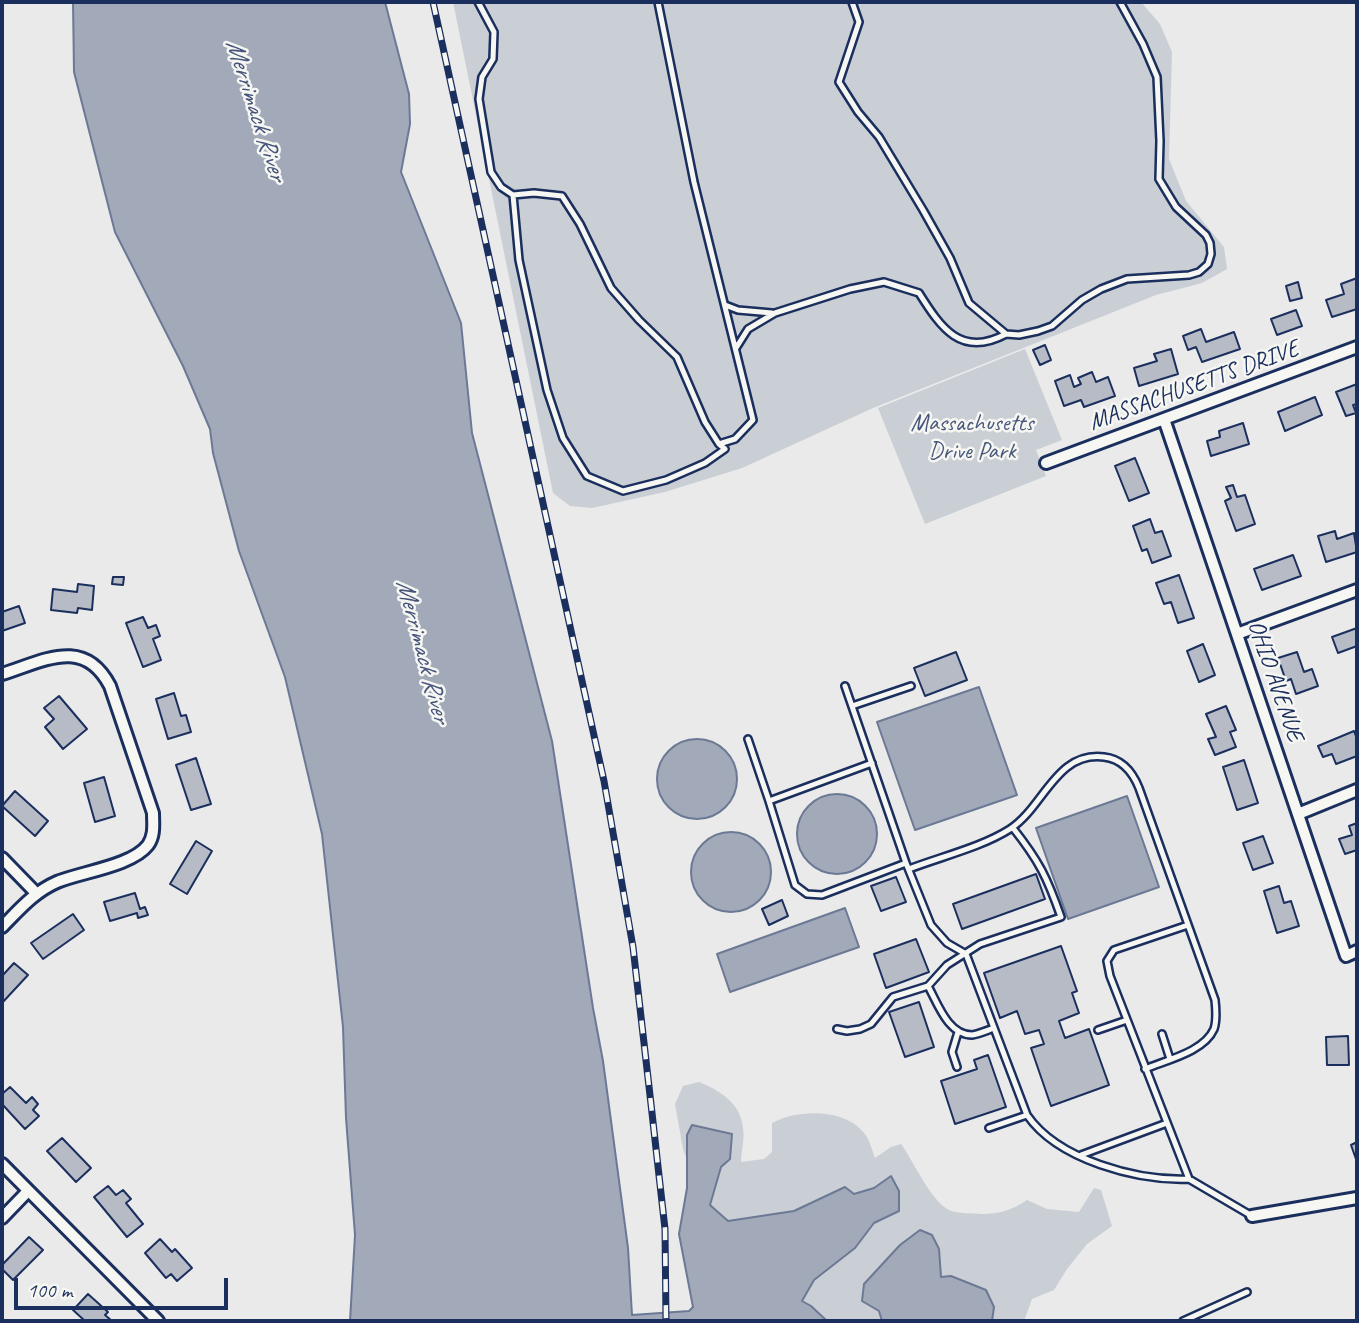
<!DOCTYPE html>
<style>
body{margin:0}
#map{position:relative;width:1359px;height:1323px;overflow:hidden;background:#e9eae9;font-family:Caveat,sans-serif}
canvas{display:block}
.frame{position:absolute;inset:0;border:4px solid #1b2f5e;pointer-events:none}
.scale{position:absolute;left:14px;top:1278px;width:214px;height:32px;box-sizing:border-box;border:4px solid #1b2f5e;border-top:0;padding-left:9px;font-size:21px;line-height:24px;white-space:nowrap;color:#1b2f5e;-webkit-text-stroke:5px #f6f6f2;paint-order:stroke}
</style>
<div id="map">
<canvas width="1359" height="1323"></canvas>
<div class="frame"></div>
<div class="scale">100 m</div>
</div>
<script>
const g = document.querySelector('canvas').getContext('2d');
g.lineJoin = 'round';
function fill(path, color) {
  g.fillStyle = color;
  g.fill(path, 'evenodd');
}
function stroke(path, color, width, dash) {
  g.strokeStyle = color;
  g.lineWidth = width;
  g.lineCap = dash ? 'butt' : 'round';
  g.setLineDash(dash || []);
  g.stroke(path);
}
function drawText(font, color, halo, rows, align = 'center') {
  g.font = font + ' Caveat,sans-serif';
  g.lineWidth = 5;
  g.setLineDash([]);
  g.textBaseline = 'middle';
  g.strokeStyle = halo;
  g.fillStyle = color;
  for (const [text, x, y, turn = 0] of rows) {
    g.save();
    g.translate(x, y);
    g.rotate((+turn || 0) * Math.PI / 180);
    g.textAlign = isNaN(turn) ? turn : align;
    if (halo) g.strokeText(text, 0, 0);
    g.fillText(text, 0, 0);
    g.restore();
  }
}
fill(new Path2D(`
 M453,2H1141L1160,24L1172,52L1169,159L1186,201L1224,247L1227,269L1202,283L1156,295L873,408L742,468L665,492L592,508L570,506L553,493Z
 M1025,349L1062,440L1036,450L1046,476L925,524L878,408Z
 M699,1082C720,1091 740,1102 743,1128C745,1139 741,1151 741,1162L764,1159L772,1152V1123C797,1109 845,1108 864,1133C870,1140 872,1150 875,1158L891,1147L901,1144C914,1162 930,1200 949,1210C958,1214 972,1213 982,1214C1000,1214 1012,1210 1027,1200L1047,1209L1079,1212L1094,1188L1101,1190L1112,1226L1087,1244L1067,1269L1054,1290L1032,1299L1024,1321H992L994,1307C978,1293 963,1275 940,1277L939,1249L879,1311L882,1321H827L811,1306L802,1302L814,1280L855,1248L874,1223L898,1211L891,1176L874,1188L854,1194L845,1187L794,1211L728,1221L710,1205L721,1167L687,1135L688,1163L683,1149L675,1104L683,1086Z`), '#caced5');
const water = new Path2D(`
 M73,2H385L409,94L410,124L401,172L461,323L472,433L552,741L593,1008L603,1061L628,1248L632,1315L689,1311L693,1307L679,1234L687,1188V1135L692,1125L732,1134L730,1159L721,1167L710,1205L728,1221L794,1211L845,1187L854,1194L874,1188L891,1176L899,1191V1211L874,1223L855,1248L814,1280L802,1301L811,1306L827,1321H350L355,1235L346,1118L343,1027L322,834L285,677L239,551L213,453L210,429L183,366L115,232L74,72Z
 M979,687L1017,795L915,830L877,722Z
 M657 779a40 40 0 1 1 80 0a40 40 0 1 1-80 0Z
 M797 834a40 40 0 1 1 80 0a40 40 0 1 1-80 0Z
 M1127,796L1159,887L1068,919L1036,828Z
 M691 872a40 40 0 1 1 80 0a40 40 0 1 1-80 0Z
 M845,908L859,947L730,992L717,954Z
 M920,1230L932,1235L939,1249L941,1277L951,1276L986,1290L994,1307L992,1321H882L879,1311L862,1301L864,1284L900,1245Z`);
fill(water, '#a2aaba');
stroke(water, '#6c7995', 2);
const building = new Path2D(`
 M1357,278V309L1332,317L1326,300L1344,294L1341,284Z
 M1298,282L1302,298L1290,301L1286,286Z
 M1296,310L1302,326L1277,335L1271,319Z
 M1201,329L1206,342L1234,332L1240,349L1202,362L1196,347L1188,350L1183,336Z
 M1045,345L1051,360L1040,365L1033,350Z
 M1171,349L1178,374L1139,386L1134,368L1157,361L1154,354Z
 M1092,372L1096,382L1108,377L1115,396L1084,407L1081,400L1064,406L1055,381L1070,375L1074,387L1081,384L1078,378Z
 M1357,384V404L1353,405L1356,413L1346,416L1336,392Z
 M1315,397L1322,415L1285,431L1278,412Z
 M1243,423L1249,444L1211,456L1207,441L1220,437L1219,431Z
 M1135,458L1149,493L1129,501L1115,466Z
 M1233,485L1237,497L1245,495L1255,524L1236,531L1225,501L1231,498L1226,487Z
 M1150,519L1155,533L1162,531L1171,556L1152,563L1147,549L1142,551L1133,526Z
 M1335,531L1337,539L1354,533L1357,552L1326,562L1318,536Z
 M1293,555L1301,576L1262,590L1254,569Z
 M1179,575L1194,618L1178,623L1171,602L1164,604L1156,583Z
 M113,577H124L123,585L112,584Z
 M78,584L94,586L92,610L78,608L77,613L51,610L53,589L77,592Z
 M19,606L25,623L2,631V612Z
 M143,617L148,628L156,625L160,636L153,639L161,660L143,667L126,623Z
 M1357,628V646L1338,653L1332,637Z
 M1203,644L1215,675L1199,682L1187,651Z
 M956,652L967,680L925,696L914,668Z
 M1297,652L1304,672L1312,669L1318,686L1296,694L1291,679L1286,681L1278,658Z
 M174,693L181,716L186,715L191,732L168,739L156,699Z
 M59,696L87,729L63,749L45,727L54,719L44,708Z
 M1226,706L1236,730L1230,732L1236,747L1215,755L1208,739L1216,737L1206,714Z
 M1354,731L1357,739V756L1336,764L1332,754L1323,757L1318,746Z
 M196,758L211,804L191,810L176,765Z
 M1244,760L1258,803L1237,810L1223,767Z
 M104,777L115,816L95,822L84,783Z
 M15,791L48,821L35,836L2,806Z
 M1357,823V850L1345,854L1339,839L1352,835L1349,826Z
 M1263,836L1273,863L1253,870L1243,843Z
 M196,841L212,851L187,894L170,884Z
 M1036,874L1045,899L962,929L953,904Z
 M896,877L906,902L881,911L871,886Z
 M1279,886L1284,903L1291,901L1299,926L1277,933L1264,891Z
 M135,893L140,909L145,907L148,915L138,918L137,913L110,921L104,902Z
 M782,900L788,916L769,925L762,909Z
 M73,914L84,930L43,959L31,943Z
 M916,939L929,972L886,988L874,954Z
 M1061,946L1077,991L1072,993L1079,1013L1059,1021L1065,1038L1089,1029L1109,1085L1051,1106L1031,1048L1044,1044L1039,1030L1025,1034L1017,1011L1000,1018L984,973Z
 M14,963L28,975L2,1003V976Z
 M919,1002L934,1047L905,1057L889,1012Z
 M1348,1036L1349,1065H1327L1326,1037Z
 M988,1055L1006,1107L955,1124L941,1081L977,1069L974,1060Z
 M10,1087L26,1103L32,1097L38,1104L33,1110L39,1116L25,1129L2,1104V1094Z
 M62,1138L91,1168L76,1182L47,1151Z
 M1357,1142V1162L1351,1145Z
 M108,1186L116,1195L123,1190L131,1199L126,1203L143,1224L127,1237L94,1197Z
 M29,1237L43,1250L13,1280L2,1269V1265Z
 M160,1239L172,1252L175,1249L192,1268L177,1281L171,1274L166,1278L145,1253Z
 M88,1294L108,1312L105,1315L112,1321H85L73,1310Z`);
fill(building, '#b6bbc6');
stroke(building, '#1b2f5e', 2);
const lane = new Path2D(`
 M478,2L494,32L493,59L482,77L479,99L491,172L501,187L513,195
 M658,2L694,182L753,420L735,439L719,444L705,422L677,357L639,320L611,288L580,224L562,196L534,193L513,195L519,260L547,390L563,438L587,476L623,491L666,480L705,463L725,449L719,444
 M852,2L859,22L839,82L858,112L879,137L923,210L950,258L969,303L1006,334L1019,335L1038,331L1052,326L1082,300L1101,289L1127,279L1189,275L1199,272L1208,264L1211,254L1210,243L1206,235L1176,207L1159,179L1160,141L1157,77L1143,44L1120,2
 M725,305L738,310L772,313
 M736,348L748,329L775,313L850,289L884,282L919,293C941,328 961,358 1006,334
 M845,686L906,863L931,925L947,943L966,954L1027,1115C1058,1160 1137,1181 1189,1179
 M852,706L911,686
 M748,739L769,801
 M872,763L769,801L795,885L807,894L822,895L906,863
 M909,869C940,857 982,847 1010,829C1044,807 1056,751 1104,757C1122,759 1133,773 1139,788L1215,1000C1216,1009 1217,1020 1214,1029C1204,1052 1166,1060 1145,1069
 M1188,925L1114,950L1107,961L1110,976L1189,1179L1252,1216
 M994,1028C988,1030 979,1034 972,1035C948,1035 938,1004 928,986L947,965L980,944L1061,917C1047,877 1039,861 1013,828
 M837,1029L847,1031L860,1029L871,1024L893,997L928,986
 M1098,1030L1127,1020
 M1162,1034L1170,1059
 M957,1067L952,1052L958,1032
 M989,1128L1027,1115
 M1081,1155L1167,1123
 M1183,1321L1247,1292`);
const street = new Path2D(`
 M1164,419L1346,956L1357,951
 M1046,463L1357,347
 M1237,634L1357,590
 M2,674C44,661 84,636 110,686L153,813C153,824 155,835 148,845C132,866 81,872 57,882C34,892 19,910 2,927
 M1298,814L1357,790
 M2,858L36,893
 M2,1164L158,1321
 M1252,1216L1357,1198
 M2,1218L28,1191`);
stroke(lane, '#1b2f5e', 10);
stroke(street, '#1b2f5e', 16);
stroke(lane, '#f6f6f2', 5);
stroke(street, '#f6f6f2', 10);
const rail = new Path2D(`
 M433,2L604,781L633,947L651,1104L665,1229L666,1321`);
stroke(rail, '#1b2f5e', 7);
stroke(rail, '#f6f6f2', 4.5, [13]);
drawText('24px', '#1b2f5e', '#f6f6f2', [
 ["MASSACHUSETTS DRIVE",1194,386,-20],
 ["OHIO AVENUE",1275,681,71]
]);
drawText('24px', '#47577c', '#f6f6f2', [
 ["Massachusetts",972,424],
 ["Drive Park",972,452]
]);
drawText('italic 26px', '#44547a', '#f6f6f2', [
 ["Merrimack River",255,110,72],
 ["Merrimack River",422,651,75]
]);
</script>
